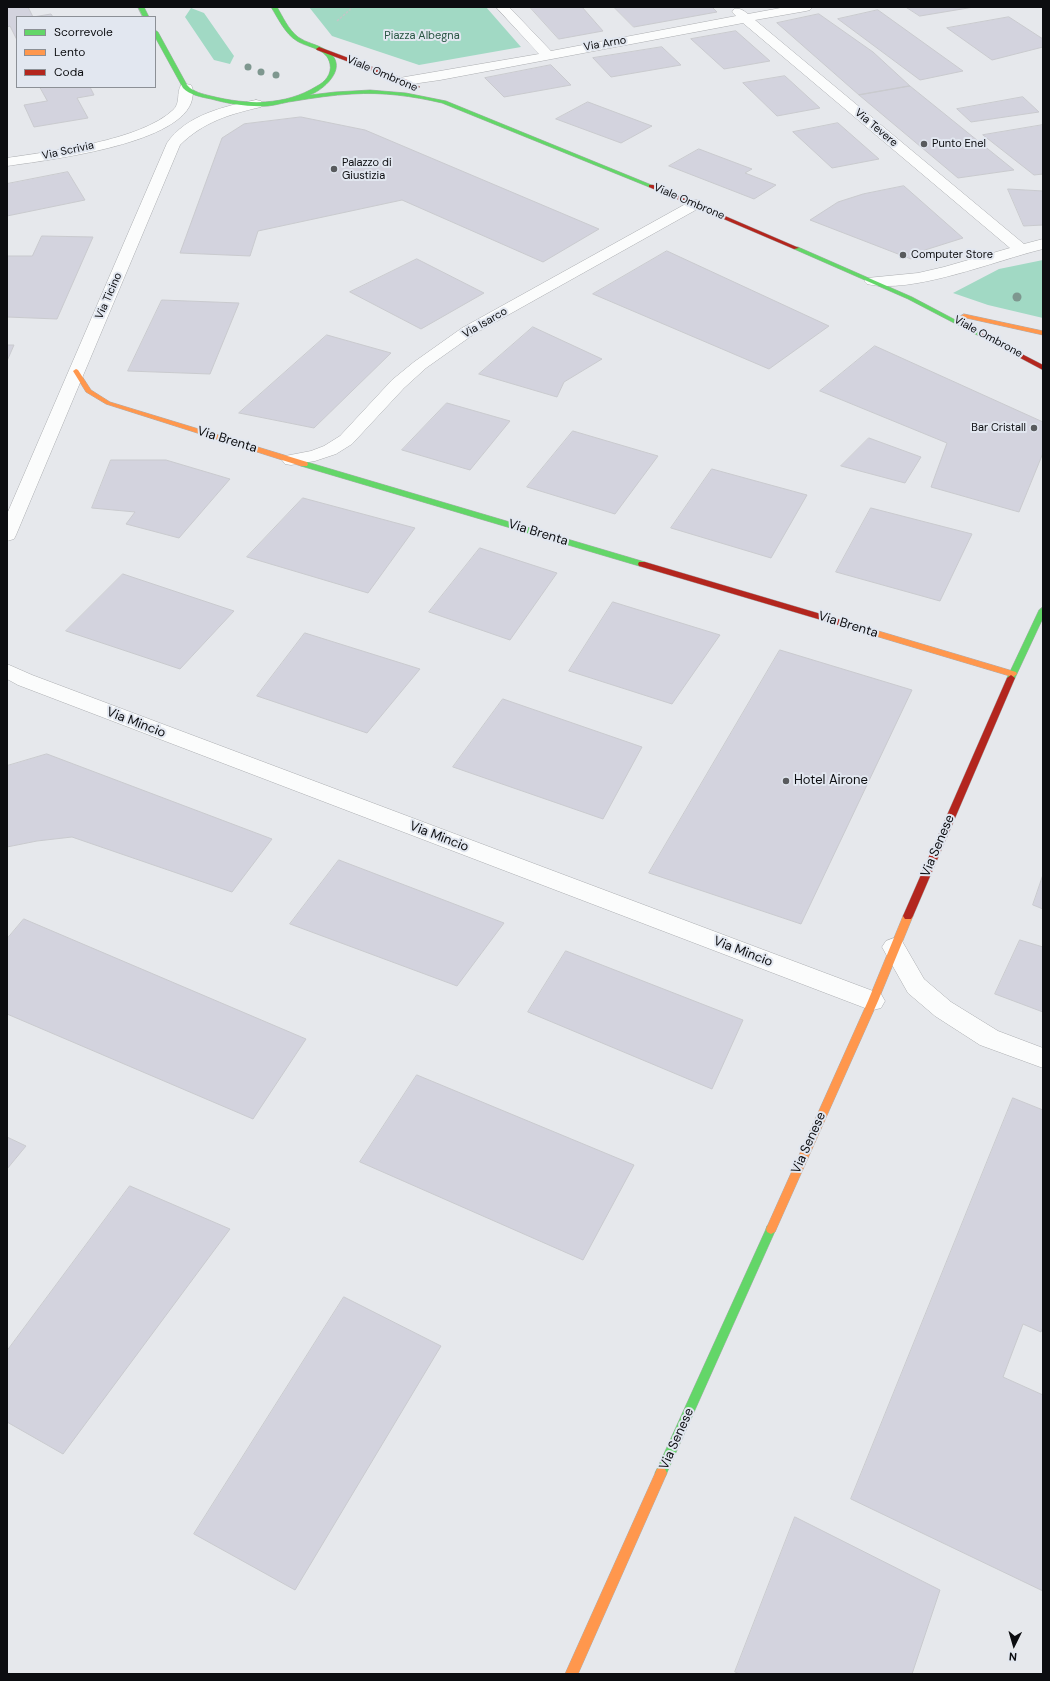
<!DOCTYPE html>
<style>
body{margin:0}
#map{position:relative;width:1050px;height:1681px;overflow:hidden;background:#e6e8ec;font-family:"DM Sans",sans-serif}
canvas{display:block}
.frame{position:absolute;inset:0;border:8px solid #0c0d10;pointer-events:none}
.legend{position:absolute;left:16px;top:16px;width:140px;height:72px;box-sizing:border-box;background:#e2e7f0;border:1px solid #8c9096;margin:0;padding:5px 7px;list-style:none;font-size:12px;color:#0c0d10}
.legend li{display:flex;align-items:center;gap:8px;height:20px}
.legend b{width:20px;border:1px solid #8c9096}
.north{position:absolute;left:994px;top:1625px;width:40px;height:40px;-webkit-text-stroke:3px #e2e7f0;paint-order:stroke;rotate:185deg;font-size:11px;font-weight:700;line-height:16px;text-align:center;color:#0c0d10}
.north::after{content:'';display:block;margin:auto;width:14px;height:18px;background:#0c0d10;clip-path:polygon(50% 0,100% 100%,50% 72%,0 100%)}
</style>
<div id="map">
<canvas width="1050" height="1681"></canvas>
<div class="frame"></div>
<ul class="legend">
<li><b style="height:5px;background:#63d668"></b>Scorrevole</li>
<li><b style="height:5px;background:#ff974d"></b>Lento</li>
<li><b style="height:5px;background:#b3261e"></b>Coda</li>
</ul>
<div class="north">N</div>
</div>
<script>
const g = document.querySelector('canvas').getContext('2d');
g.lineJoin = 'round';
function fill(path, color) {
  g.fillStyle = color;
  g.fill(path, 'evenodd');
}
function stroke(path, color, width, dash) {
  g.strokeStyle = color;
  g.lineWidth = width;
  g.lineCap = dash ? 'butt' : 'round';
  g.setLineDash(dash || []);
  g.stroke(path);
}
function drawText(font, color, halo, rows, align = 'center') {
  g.font = font + ' "DM Sans",sans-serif';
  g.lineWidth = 4;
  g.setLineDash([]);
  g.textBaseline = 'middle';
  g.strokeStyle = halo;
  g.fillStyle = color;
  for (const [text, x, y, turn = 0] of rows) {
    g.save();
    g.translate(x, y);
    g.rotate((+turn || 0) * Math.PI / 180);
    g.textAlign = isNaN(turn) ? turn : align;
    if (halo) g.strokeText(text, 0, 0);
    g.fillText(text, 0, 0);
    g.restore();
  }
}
fill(new Path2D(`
 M309,7H486L521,47L419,65L332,36Z
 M191,8L204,13L234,56L230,64L214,60L185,17Z
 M1043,260V318L988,305L953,293L999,269Z`), '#a1d9c4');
const building = new Path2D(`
 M7,7H28L33,17L51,14L53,17H17V40L10,26L7,27Z
 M530,7H582L603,31L559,39Z
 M614,7H712L717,12L634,27Z
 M906,7H974L920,16Z
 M878,10L963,71L920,80L838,19Z
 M819,14L873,52L910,86L859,95L777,23Z
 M1009,17L1043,39V47L992,60L947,28Z
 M736,31L770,61L724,69L691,39Z
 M662,47L681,65L611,77L593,58Z
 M551,65L571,85L504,97L485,78Z
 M785,76L820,108L777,116L743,83Z
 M910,86L1014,170L958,178L859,95Z
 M40,87H90L94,95L77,98L88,118L34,127L24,105L47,101Z
 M1023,97L1039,112L971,122L957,109Z
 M588,102L652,126L621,143L556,119Z
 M301,117L365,130L599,229L543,262L402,200L258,231L250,256L180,253L222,138L244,124Z
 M838,123L879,159L832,168L793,132Z
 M1043,125V174L1034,175L983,135Z
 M699,149L752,169L745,173L776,185L754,199L669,166Z
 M68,172L85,200L7,216V184Z
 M904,186L963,238L925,250L911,259L810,220L838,202L863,194Z
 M1008,189L1043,191V225L1024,226Z
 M42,236L93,237L57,319L7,317V256H32Z
 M667,251L829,326L769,369L593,294Z
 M417,259L484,293L421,329L350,292Z
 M162,300L239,303L210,374L128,371Z
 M533,327L602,359L564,382L557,397L479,374Z
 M327,335L391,353L314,428L239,413Z
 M7,345H14L7,361Z
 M875,346L1043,422V453L1019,512L931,487L947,443L820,391Z
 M447,403L510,421L470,470L402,450Z
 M573,431L658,456L615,514L527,487Z
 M869,438L921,457L905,483L841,466Z
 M111,460H166L230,479L179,538L126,524L135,512L92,508Z
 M712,469L807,495L771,558L671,528Z
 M303,498L415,528L368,593L247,557Z
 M871,508L972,534L940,601L836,572Z
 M480,548L557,573L510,640L429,612Z
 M123,574L234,611L180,669L66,631Z
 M613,602L720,635L672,704L569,671Z
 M305,633L420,669L367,733L257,696Z
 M780,650L912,690L801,924L649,873Z
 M503,699L642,747L603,819L453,767Z
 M47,754L272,839L232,892L72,837L37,841L7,847V766Z
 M339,860L504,923L457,986L290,924Z
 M1043,875V909L1033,905Z
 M24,919L306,1039L253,1119L7,1014V939Z
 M1020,940L1043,947V1012L995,994Z
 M566,951L743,1020L712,1089L528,1012Z
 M417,1075L634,1165L583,1260L360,1162Z
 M1013,1098L1043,1110V1327L1041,1332L1023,1324L1003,1377L1043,1395V1591L851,1499Z
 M7,1137L26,1146L7,1169Z
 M130,1186L230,1229L63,1454L7,1422V1351Z
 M344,1297L441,1346L295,1590L194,1534Z
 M795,1517L940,1590L912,1674H740L735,1672Z`);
fill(building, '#d3d3de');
stroke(building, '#c9cace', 1);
const street = new Path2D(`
 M496,7H509L551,51L736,16L732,12L734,9C740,8 743,10 748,14L786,7H812L810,10L806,11L755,20L1024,244L1043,239V249C997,260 911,295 867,284L864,281L867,278L918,273L944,267L1010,248L743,23L440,80L405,85L400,84L398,81L400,78L405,77L539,54Z
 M186,84L191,85C194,90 193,97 191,103C175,145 48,160 7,166V158C52,151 140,141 173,110C181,103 176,93 181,85Z
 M256,100L261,101L263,104L261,107C230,114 203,122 180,145L16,535L14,539L7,541V514L167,143C186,115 225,106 256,100Z
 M696,200L701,201L703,204L701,207L474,334L426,368L404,388L352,444L336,454L315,461L291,465L285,464L282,460L285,456L311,451L324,446L340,436L392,380L414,362L462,328L691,201Z
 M7,664L32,675L881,994L885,1001L881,1008L873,1010L865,1008L18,685L7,679Z
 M894,938L902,941L924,979L951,1002L998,1031L1043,1048V1068L980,1045L935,1016L908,993L882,947L886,941Z`);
const fast = new Path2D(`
 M138,7H144L149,17H143Z
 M271,7H277C283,17 288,29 298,37C306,43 317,44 326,50C350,65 327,88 310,95L335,92L370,90L406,93L446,101L654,186L649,187L442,103C412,96 383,92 352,94C333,95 313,98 295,101C286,102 277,105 268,106C248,107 229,104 211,99C201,97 190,95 183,88L155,37V30L158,32L187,85C193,92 203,94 211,96C247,105 285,106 317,86C325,82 332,74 330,64C327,48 308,48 297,41C285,34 278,18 271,7Z
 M794,247H798L912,297L984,335L983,336H979L908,299L794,249Z
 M301,462H307L645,562L646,564L642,566H639L301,466Z
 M1043,607V618L1015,678L1011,681L1008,680L1007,678L1039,610Z
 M771,1224L775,1226L776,1229L665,1477L661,1479L657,1477L655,1473L657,1469L766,1229L767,1226Z`);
const slow = new Path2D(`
 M964,314L1043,331V335L962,317L961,316Z
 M76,369L78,370L91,390L110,402L307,462L308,464L307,466H301L106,404L86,392L73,371Z
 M865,627L1016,672L1017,674L1013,677L862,632L861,630Z
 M908,912L911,913L913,916L878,1001L775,1232L771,1234L767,1232L766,1229L868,1001L903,916L905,913Z
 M661,1467L665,1469L667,1473L578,1674H565L657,1469Z`);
const jam = new Path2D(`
 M319,47L407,80L420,87L415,88L403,82L317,50L316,49Z
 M649,185H653L799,248L794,249L649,187Z
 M981,333L1043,365V370L979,336L978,335Z
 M639,562H645L868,628L869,630L868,632H862L639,566L638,564Z
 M1011,675L1015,678L913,916L911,919H905L903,916L1007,678Z`);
stroke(street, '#acaeb1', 1);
stroke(fast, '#acaeb1', 1);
stroke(slow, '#acaeb1', 1);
stroke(jam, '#acaeb1', 1);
stroke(new Path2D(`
 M337,21L353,7`), '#c4c6c7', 1.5, [2.5, 1.5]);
fill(street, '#fbfcfc');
fill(fast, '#63d668');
fill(slow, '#ff974d');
fill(jam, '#b3261e');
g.fillStyle = '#7e978f';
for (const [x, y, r] of [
 [248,67,3.5],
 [261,72,3.5],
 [276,75,3.5],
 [1017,297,4.5]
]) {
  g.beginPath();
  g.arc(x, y, r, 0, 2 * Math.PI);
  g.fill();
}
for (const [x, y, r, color] of [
 [924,144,4,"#585a5d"],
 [334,169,4,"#585a5d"],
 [903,255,4,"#585a5d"],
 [1034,428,4,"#585a5d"],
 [786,781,4,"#585a5d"]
]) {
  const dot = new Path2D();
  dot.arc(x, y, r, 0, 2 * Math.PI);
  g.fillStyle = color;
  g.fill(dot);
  stroke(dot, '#e2e7f0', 1.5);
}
drawText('11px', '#295543', '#e2e7f0', [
 ["Piazza Albegna",422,36]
]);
drawText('11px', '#0c0d10', '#e2e7f0', [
 ["Via Arno",605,44,-10],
 ["Viale Ombrone",382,74,23],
 ["Via Tevere",876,128,40],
 ["Via Scrivia",68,151,-12],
 ["Viale Ombrone",689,202,23],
 ["Via Ticino",109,296,-66],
 ["Via Isarco",485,323,-30],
 ["Viale Ombrone",988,337,28]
]);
drawText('11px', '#0c0d10', '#e2e7f0', [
 ["Punto Enel",932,144],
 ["Palazzo di",342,163],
 ["Giustizia",342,176],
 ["Computer Store",911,255],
 ["Bar Cristall",1026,428,"right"]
], 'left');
drawText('13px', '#0c0d10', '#e2e7f0', [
 ["Via Brenta",227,440,17],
 ["Via Brenta",538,533,17],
 ["Via Brenta",848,625,17],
 ["Via Mincio",136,723,21],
 ["Via Mincio",439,837,21],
 ["Via Senese",938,846,-67],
 ["Via Mincio",743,952,21],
 ["Via Senese",809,1143,-66],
 ["Via Senese",677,1439,-66]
]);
drawText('13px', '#0c0d10', '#e2e7f0', [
 ["Hotel Airone",794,781]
], 'left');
</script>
